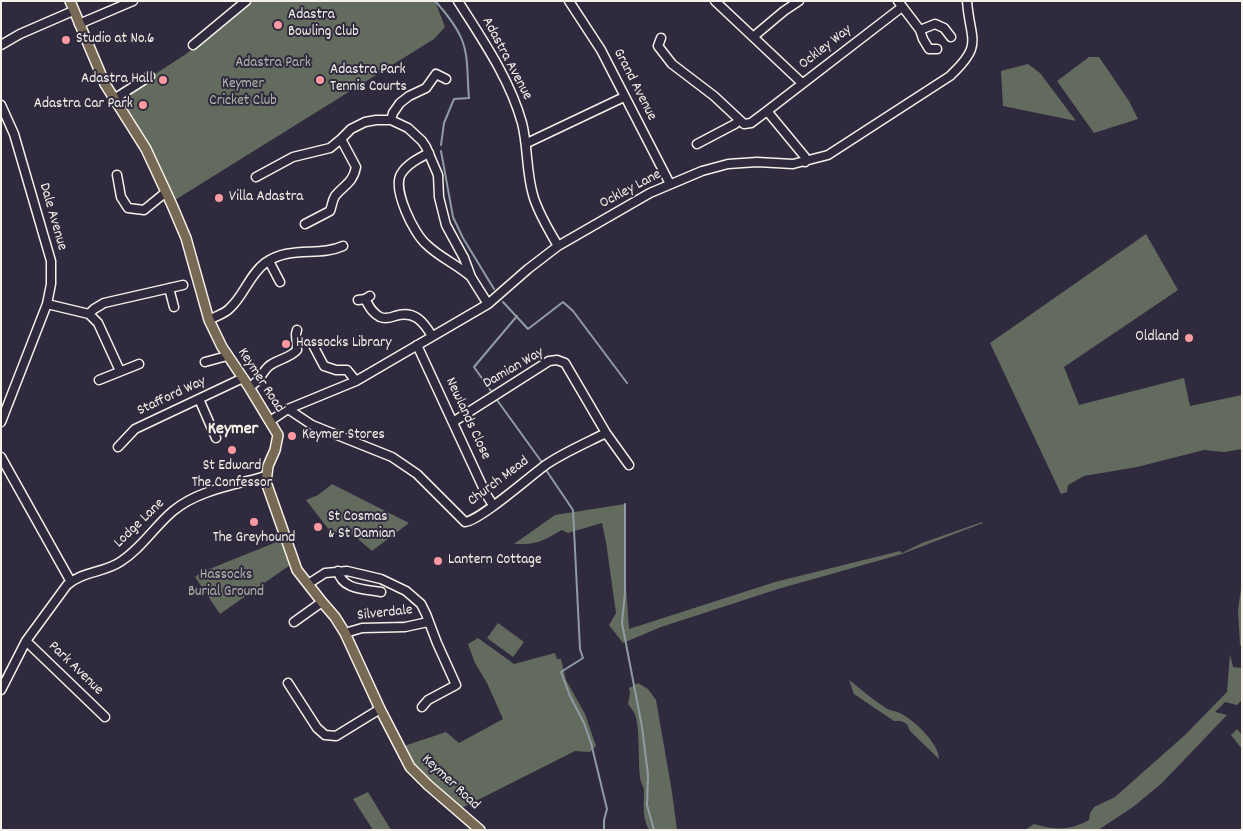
<!DOCTYPE html>
<style>
body{margin:0}
#map{position:relative;width:1243px;height:831px;overflow:hidden;background:#2f2a3d;font-family:Dekko,sans-serif}
canvas{display:block}
.frame{position:absolute;inset:0;border:2px solid #f4f1e8;pointer-events:none}
</style>
<div id="map">
<canvas width="1243" height="831"></canvas>
<div class="frame"></div>
</div>
<script>
const g = document.querySelector('canvas').getContext('2d');
g.lineJoin = 'round';
function fill(path, color) {
  g.fillStyle = color;
  g.fill(path, 'evenodd');
}
function stroke(path, color, width, dash) {
  g.strokeStyle = color;
  g.lineWidth = width;
  g.lineCap = dash ? 'butt' : 'round';
  g.setLineDash(dash || []);
  g.stroke(path);
}
function drawText(font, color, halo, rows, align = 'center') {
  g.font = font + ' Dekko,sans-serif';
  g.lineWidth = 4;
  g.setLineDash([]);
  g.textBaseline = 'middle';
  g.strokeStyle = halo;
  g.fillStyle = color;
  for (const [text, x, y, turn = 0] of rows) {
    g.save();
    g.translate(x, y);
    g.rotate((+turn || 0) * Math.PI / 180);
    g.textAlign = isNaN(turn) ? turn : align;
    if (halo) g.strokeText(text, 0, 0);
    g.fillText(text, 0, 0);
    g.restore();
  }
}
fill(new Path2D(`
 M250,1H435L445,27L434,39L175,200L151,148L120,97L186,54Z
 M1089,57H1099L1129,101L1138,119L1094,133L1057,81Z
 M1028,64L1040,73L1076,121L1003,106L1001,71Z
 M1146,234L1178,290L1064,367L1079,405L1184,378L1190,406L1242,395V449L1224,452L1204,450L1137,467L1084,476L1068,485L1067,492L1061,494L990,343Z
 M332,484L409,523L372,551L344,527L333,535L306,500L318,495Z
 M625,504V573L629,629L775,582L900,551L902,553L922,543L982,522L983,523L902,554L778,589L661,627L623,643L609,625L616,613L606,542L602,523L568,533L562,530C542,541 538,545 514,544L555,515Z
 M284,539L293,563L220,614L195,577L202,572Z
 M1242,582V645H1240L1238,610Z
 M498,623L524,642L513,657L487,638Z
 M478,638L514,664L555,653L557,659H561L566,680L585,714L596,746L590,752L575,751L458,810L428,785L401,747L446,732L459,743L503,719L487,683L475,663L468,644Z
 M1230,654L1233,667L1241,668L1242,657V700L1237,705L1225,702L1215,712L1227,715L1162,783L1133,807L1098,830H1025L1034,824C1054,830 1070,831 1089,820L1090,813L1094,807L1115,797L1185,735L1227,692Z
 M849,680C861,689 873,700 886,708C890,711 896,711 900,713C914,720 939,743 939,759L910,731L907,724L901,721H894L854,694Z
 M638,683L648,689L656,700L672,792L677,830H649C642,817 644,806 644,792C644,786 640,782 640,777C638,759 640,730 635,714C633,710 630,707 628,704L630,693L629,688Z
 M1237,729L1242,735V749L1231,735Z
 M368,792L391,830H373L353,799Z`), '#636b5f');
stroke(new Path2D(`
 M435,1C446,13 456,25 462,40C469,57 467,80 469,98L454,99L444,123L441,145
 M441,151L453,217L463,238L494,289
 M503,302L528,329L563,302L573,311L627,383
 M491,391L474,367L517,316
 M497,400L541,461
 M546,470L573,510L580,649L583,658L561,672L570,696L584,723L591,743L607,809L604,820V830
 M625,504V592L622,623L642,727L648,775L647,805L654,830`), '#8f9ca3', 2);
const minor = new Path2D(`
 M458,1C482,39 510,79 522,123C528,146 526,171 533,195C538,213 549,230 558,246
 M569,1L601,50L670,184
 M715,1L802,83
 M898,1L920,30L923,39L929,49H937
 M79,24L133,1
 M920,30L935,24L944,28L951,37
 M753,37L784,11L799,1
 M661,38L658,46L672,64L714,96L744,124L751,123L767,111L902,7
 M1,45L20,34L73,11
 M193,45L246,1
 M114,99L150,76
 M1,105L14,134L51,261V284L47,304L1,422
 M767,111L805,157V162
 M391,120L393,113L400,103L409,96L426,88L436,74L446,79
 M527,143L624,97
 M697,144L735,124L739,120
 M429,153C419,158 407,164 401,174C392,189 414,234 426,244C439,257 456,264 470,276
 M117,175L121,197L128,208L144,210L166,192
 M256,177L293,157L330,148L341,139L351,129L365,122L376,120H391L408,128L422,141L426,147L438,175L439,197L446,225L464,258L471,277L488,304
 M305,224L330,211C332,206 332,201 335,196C344,185 353,183 356,167L341,139
 M269,261L280,282
 M169,288L174,307
 M365,299C369,306 372,313 380,317C385,319 390,318 395,316C414,310 423,321 432,336
 M358,300L365,299L370,296
 M47,304L89,314L98,323L120,371
 M89,314L94,309L104,303L183,285
 M209,320C216,316 224,314 229,309C244,296 249,275 265,263C290,245 319,257 343,246
 M417,345L486,494L493,505
 M314,347L324,366L336,370H347L356,381
 M205,362L227,356
 M99,380L139,364
 M249,387C263,380 262,369 272,364C280,359 291,357 297,350L296,334L297,330
 M199,399L216,438
 M288,409L312,425L392,457L417,474L465,522C481,520 530,476 547,464C565,452 586,443 606,433
 M270,421L288,409L356,381L488,304L528,269L558,246L650,193L702,171L728,164L757,162L793,164L828,155L950,76C984,44 970,41 967,1
 M453,422L549,361L557,360L565,363L606,433L629,465
 M118,447L135,429L243,378
 M1,457L71,582
 M338,571C342,590 365,589 381,592
 M308,584L325,573L347,571L381,579L406,591L421,604L426,614L437,643L456,685L428,700L422,707
 M294,622L322,602
 M345,633L362,628L405,627L428,622
 M26,641L105,717
 M288,683L317,728L325,735L336,736L380,709
 M1,690L26,641L67,585C83,571 103,573 120,562C141,549 154,527 173,511C198,490 235,485 266,476`);
const major = new Path2D(`
 M70,1L105,84L146,149L172,205L186,238L209,320L222,347L249,387L278,435L275,450L268,466L266,482L297,570L322,602L335,617L345,633L380,709L410,767L428,785L480,830`);
stroke(minor, '#f4f1e8', 11);
stroke(major, '#f4f1e8', 12);
stroke(minor, '#2f2a3d', 8);
stroke(major, '#776954', 9);
for (const [x, y, r, color] of [
 [278,25,5,"#ff9aa2"],
 [66,40,5,"#ff9aa2"],
 [163,80,5,"#ff9aa2"],
 [320,80,5,"#ff9aa2"],
 [143,105,5,"#ff9aa2"],
 [219,198,5,"#ff9aa2"],
 [1189,338,5,"#ff9aa2"],
 [286,344,5,"#ff9aa2"],
 [292,436,5,"#ff9aa2"],
 [232,450,5,"#ff9aa2"],
 [254,522,5,"#ff9aa2"],
 [318,527,5,"#ff9aa2"],
 [438,561,5,"#ff9aa2"]
]) {
  const dot = new Path2D();
  dot.arc(x, y, r, 0, 2 * Math.PI);
  g.fillStyle = color;
  g.fill(dot);
  stroke(dot, '#2f2a3d', 2);
}
drawText('15px', '#f4f1e8', '#2f2a3d', [
 ["Adastra",288,16],
 ["Bowling Club",288,33],
 ["Studio at No.6",76,40],
 ["Adastra Park",330,71],
 ["Tennis Courts",330,88],
 ["Adastra Hall",153,80,"right"],
 ["Adastra Car Park",133,105,"right"],
 ["Villa Adastra",229,198],
 ["Oldland",1179,338,"right"],
 ["Hassocks Library",296,344],
 ["Keymer Stores",302,436],
 ["St Edward",232,467,"center"],
 ["The Confessor",232,484,"center"],
 ["St Cosmas",328,518],
 ["& St Damian",328,535],
 ["The Greyhound",254,539,"center"],
 ["Lantern Cottage",448,561]
], 'left');
drawText('15px', '#f4f1e8', '#2f2a3d', [
 ["Ockley Way",826,48,-38],
 ["Adastra Avenue",506,59,62],
 ["Grand Avenue",634,85,63],
 ["Ockley Lane",631,190,-28],
 ["Dale Avenue",52,217,74],
 ["Damian Way",514,369,-30],
 ["Keymer Road",260,381,57],
 ["Stafford Way",172,397,-25],
 ["Newlands Close",467,419,65],
 ["Church Mead",499,482,-37],
 ["Lodge Lane",140,524,-44],
 ["Silverdale",385,614,-6],
 ["Park Avenue",75,669,44],
 ["Keymer Road",450,783,43]
]);
drawText('15px', '#b3b5aa', '#2f2a3d', [
 ["Adastra Park",273,64],
 ["Keymer",243,85],
 ["Cricket Club",243,102],
 ["Hassocks",226,576],
 ["Burial Ground",226,593]
]);
drawText('bold 18px', '#f4f1e8', '#2f2a3d', [
 ["Keymer",233,431]
]);
</script>
